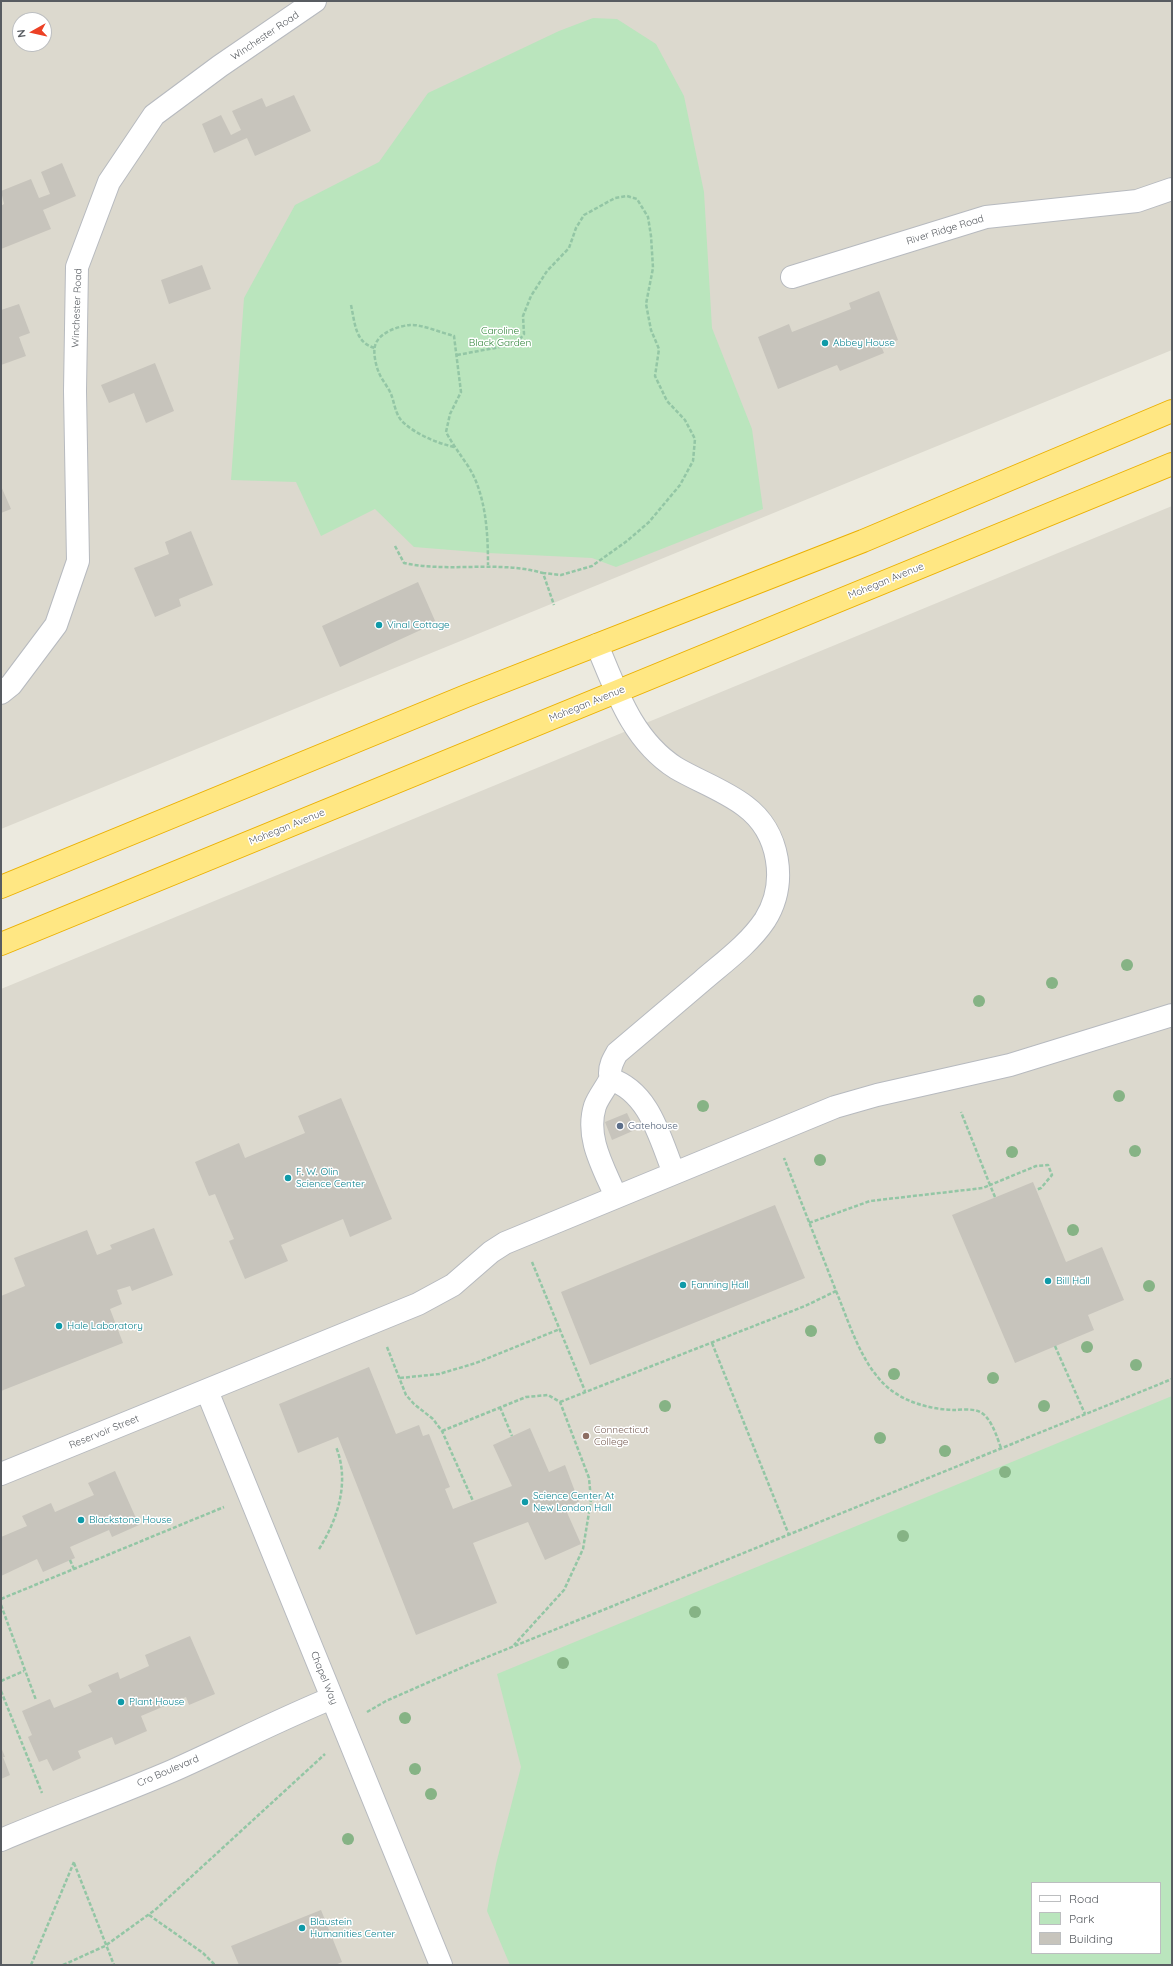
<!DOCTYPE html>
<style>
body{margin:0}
#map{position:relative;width:1173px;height:1966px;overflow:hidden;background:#eceadf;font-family:Quicksand,sans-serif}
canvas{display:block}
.frame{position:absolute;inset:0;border:2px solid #585c61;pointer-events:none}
.legend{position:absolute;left:1031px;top:1882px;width:130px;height:72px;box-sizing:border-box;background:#fff;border:1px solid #bcbec0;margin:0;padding:5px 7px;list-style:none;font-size:12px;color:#585c61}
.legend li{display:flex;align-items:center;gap:8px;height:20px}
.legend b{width:20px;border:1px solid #bcbec0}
.north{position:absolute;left:12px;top:12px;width:40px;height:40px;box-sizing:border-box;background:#fff;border:1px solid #bcbec0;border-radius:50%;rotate:262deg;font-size:11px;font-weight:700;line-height:16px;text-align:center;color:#585c61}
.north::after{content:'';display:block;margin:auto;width:14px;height:18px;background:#ec4125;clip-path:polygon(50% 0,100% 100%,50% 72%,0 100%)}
</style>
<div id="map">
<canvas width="1173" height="1966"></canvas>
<div class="frame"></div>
<ul class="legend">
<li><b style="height:5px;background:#fff"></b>Road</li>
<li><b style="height:11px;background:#bae5bd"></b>Park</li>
<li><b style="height:11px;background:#c7c4bc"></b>Building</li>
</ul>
<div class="north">N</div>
</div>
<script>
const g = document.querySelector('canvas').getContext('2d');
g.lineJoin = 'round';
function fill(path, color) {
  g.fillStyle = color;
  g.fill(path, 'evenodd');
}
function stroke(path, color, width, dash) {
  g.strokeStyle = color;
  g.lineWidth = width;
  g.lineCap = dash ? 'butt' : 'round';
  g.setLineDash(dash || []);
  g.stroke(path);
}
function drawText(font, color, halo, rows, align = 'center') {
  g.font = font + ' Quicksand,sans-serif';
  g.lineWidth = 3;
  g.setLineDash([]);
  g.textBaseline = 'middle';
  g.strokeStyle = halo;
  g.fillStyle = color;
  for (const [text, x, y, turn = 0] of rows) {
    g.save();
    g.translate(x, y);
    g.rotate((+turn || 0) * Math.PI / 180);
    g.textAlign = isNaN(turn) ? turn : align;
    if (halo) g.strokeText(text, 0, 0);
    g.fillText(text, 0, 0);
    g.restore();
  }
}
fill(new Path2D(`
 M1,1H1172V350L1,829ZM20,20H44V44H20Z
 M1172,506V1965H1V989ZM1032,1883H1160V1953H1032Z`), '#dcd9ce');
fill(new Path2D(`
 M593,18L617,19L656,44L684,96L704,192L712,328L752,429L763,509L616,567L592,558L488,553L414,547L375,509L321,536L296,482L231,480L244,298L295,205L379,162L428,93L559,31Z
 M1172,1396V1965H510L487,1911L496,1864L521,1767L497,1674ZM1032,1883H1160V1953H1032Z`), '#bae5bd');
fill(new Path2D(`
 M294,95L311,131L255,156L247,138L214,153L202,124L221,115L231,135L241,130L232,111L262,98L266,107Z
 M62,163L76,196L43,210L51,229L1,249V206L4,204L1,191L31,179L39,198L50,194L41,172Z
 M202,265L211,289L169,304L161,280Z
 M879,291L898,340L881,346L884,353L840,371L837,365L778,389L758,337L789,324L792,332L851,309L849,303Z
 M19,304L30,333L19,337L26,356L1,365V310Z
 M155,363L174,411L146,423L134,393L109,403L101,385Z
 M1,486L11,509L1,513Z
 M191,531L213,585L179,599L181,606L155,617L134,568L169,554L165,542Z
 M418,582L436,623L340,667L322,626Z
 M341,1098L392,1219L350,1237L343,1219L281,1245L288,1261L245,1279L229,1241L234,1239L215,1194L209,1196L195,1162L239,1143L245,1158L305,1133L298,1116Z
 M627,1113L635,1130L612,1140L605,1122Z
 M1033,1182L1066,1262L1102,1247L1124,1300L1088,1315L1094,1330L1015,1363L952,1215Z
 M775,1205L805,1278L590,1365L561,1292Z
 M154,1228L173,1275L132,1291L130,1286L117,1290L122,1304L110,1309L123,1343L1,1391V1296L25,1286L14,1258L87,1230L97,1255L112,1249L110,1245Z
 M369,1367L396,1434L419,1425L423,1436L429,1434L450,1487L445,1489L453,1509L512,1486L493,1445L530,1428L549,1472L565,1465L579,1502L565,1508L581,1544L545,1560L528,1522L473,1543L497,1603L416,1635L338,1437L298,1453L279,1404Z
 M115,1471L139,1525L112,1537L109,1530L70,1547L75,1558L43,1572L37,1559L1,1576V1537L27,1526L22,1516L51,1503L55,1512L94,1495L88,1483Z
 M190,1636L215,1694L189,1705L186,1697L141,1716L147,1731L115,1745L112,1737L78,1751L81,1758L53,1771L47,1759L39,1762L28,1737L32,1735L22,1711L50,1699L54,1708L92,1692L88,1685L118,1672L120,1679L149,1666L145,1655Z
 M1,1747L5,1757H3L10,1775L1,1779Z
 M321,1910L342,1962L335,1965H239L231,1946Z`), '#c7c4bc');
const minor = new Path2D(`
 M792,277L986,217L1137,201L1172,189
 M597,645C616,690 632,740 676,768C698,781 724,790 745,806C780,832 788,883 765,920C749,944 724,962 702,981C674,1005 645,1029 617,1053C613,1060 610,1065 610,1073C610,1075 611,1077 610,1079C608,1085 598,1097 595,1106C585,1138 604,1168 616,1197
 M1,693L11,685L56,625L78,561L75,391L77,267L109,182L154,115L220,66L315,1
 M610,1079C650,1092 660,1139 674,1173
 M207,1391L441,1965
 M1,1474L418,1304L453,1285L491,1252L505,1243L835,1107L877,1095L1010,1065L1172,1015
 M1,1840C58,1816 116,1795 172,1771C226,1747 278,1720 332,1698`);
const highway = new Path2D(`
 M1,887L466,696L863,541L1172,411
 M1,944L1172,464`);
stroke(minor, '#b7babf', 24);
stroke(highway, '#ebb000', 24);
stroke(new Path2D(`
 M351,305C355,323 355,343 375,348
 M457,355L516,344L524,334L523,316L531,296L547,271L569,248L576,228L584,215L615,198L627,196L637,199L648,217L651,236L653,268L646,304L651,330L659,349L655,376L667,401L685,420L695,439L693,461L680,485L649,522L627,541L592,566L561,575L543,573
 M454,447C437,443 418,435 405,424C395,416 395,404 391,394C388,387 382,380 379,373C376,366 373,353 375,346C378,333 398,326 410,325C421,324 442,333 454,336L461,392L450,414L446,432C453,445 460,454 468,466C486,494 488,533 488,565
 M395,546L404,563C450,573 497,560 543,573L554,605
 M995,1197L990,1185L1036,1166L1048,1165L1052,1175L1041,1188L1036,1190
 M809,1223L870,1201L983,1188L990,1185L961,1112
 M532,1262L585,1391
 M836,1291C849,1322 860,1361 885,1385C903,1402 929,1409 953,1410C961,1410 972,1408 980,1412C991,1417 997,1437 1001,1448
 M712,1343L789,1535
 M1055,1346L1085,1414
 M387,1347L406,1395L414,1404L433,1419L442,1431L473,1501
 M400,1378L439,1374L476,1363L560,1329
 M560,1402L805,1306L836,1291L784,1158
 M500,1407L512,1436
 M442,1431L526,1397L548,1395L560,1402L589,1478L591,1500L583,1549L564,1590L514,1645
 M319,1549C338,1519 350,1481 336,1447
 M70,1560L74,1569
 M1,1599L224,1507
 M1,1605L36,1700
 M1,1681L24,1671
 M1,1691L42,1793
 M367,1712L386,1701L470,1664L1172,1379
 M74,1863L114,1965
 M149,1915L203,1953L215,1965
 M31,1965L74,1862
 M63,1965L105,1946L155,1910L325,1754`), '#93c6a5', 2.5, [4, 2]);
stroke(minor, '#fff', 22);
stroke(highway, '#ffe783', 22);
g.fillStyle = '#86b385';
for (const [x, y] of [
 [1127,965],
 [1052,983],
 [979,1001],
 [1119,1096],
 [703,1106],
 [1135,1151],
 [1012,1152],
 [820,1160],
 [1073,1230],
 [1149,1286],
 [811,1331],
 [1087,1347],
 [1136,1365],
 [894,1374],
 [993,1378],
 [665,1406],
 [1044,1406],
 [880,1438],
 [945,1451],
 [1005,1472],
 [903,1536],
 [695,1612],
 [563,1663],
 [405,1718],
 [415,1769],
 [431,1794],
 [348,1839]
]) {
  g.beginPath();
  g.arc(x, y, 6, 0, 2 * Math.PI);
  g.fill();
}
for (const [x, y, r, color] of [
 [825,343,4,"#0f9aa8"],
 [379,625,4,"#0f9aa8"],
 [620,1126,4,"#5c6f8a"],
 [288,1178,4,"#0f9aa8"],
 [1048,1281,4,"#0f9aa8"],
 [683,1285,4,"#0f9aa8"],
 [59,1326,4,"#0f9aa8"],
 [586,1436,4,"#8d6e63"],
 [525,1502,4,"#0f9aa8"],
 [81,1520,4,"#0f9aa8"],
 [121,1702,4,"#0f9aa8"],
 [302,1928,4,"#0f9aa8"]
]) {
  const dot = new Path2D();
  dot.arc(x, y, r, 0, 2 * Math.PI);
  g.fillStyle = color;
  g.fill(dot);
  stroke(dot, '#fff', 1.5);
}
drawText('10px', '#585c61', '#fff', [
 ["Winchester Road",265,36,-34],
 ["River Ridge Road",945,230,-17],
 ["Winchester Road",77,308,-88],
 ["Mohegan Avenue",886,581,-22],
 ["Mohegan Avenue",587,704,-22],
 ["Mohegan Avenue",287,827,-22],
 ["Reservoir Street",104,1432,-22],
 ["Chapel Way",324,1678,68],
 ["Cro Boulevard",168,1771,-23]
]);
drawText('10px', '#33863c', '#fff', [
 ["Caroline",500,331],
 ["Black Garden",500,343]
]);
drawText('10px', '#0d838f', '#fff', [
 ["Abbey House",833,343],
 ["Vinal Cottage",387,625],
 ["F. W. Olin",296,1172],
 ["Science Center",296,1184],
 ["Bill Hall",1056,1281],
 ["Fanning Hall",691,1285],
 ["Hale Laboratory",67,1326],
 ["Science Center At",533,1496],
 ["New London Hall",533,1508],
 ["Blackstone House",89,1520],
 ["Plant House",129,1702],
 ["Blaustein",310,1922],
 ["Humanities Center",310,1934]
], 'left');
drawText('10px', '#4e5e75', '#fff', [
 ["Gatehouse",628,1126]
], 'left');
drawText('10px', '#785e54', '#fff', [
 ["Connecticut",594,1430],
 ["College",594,1442]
], 'left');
</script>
